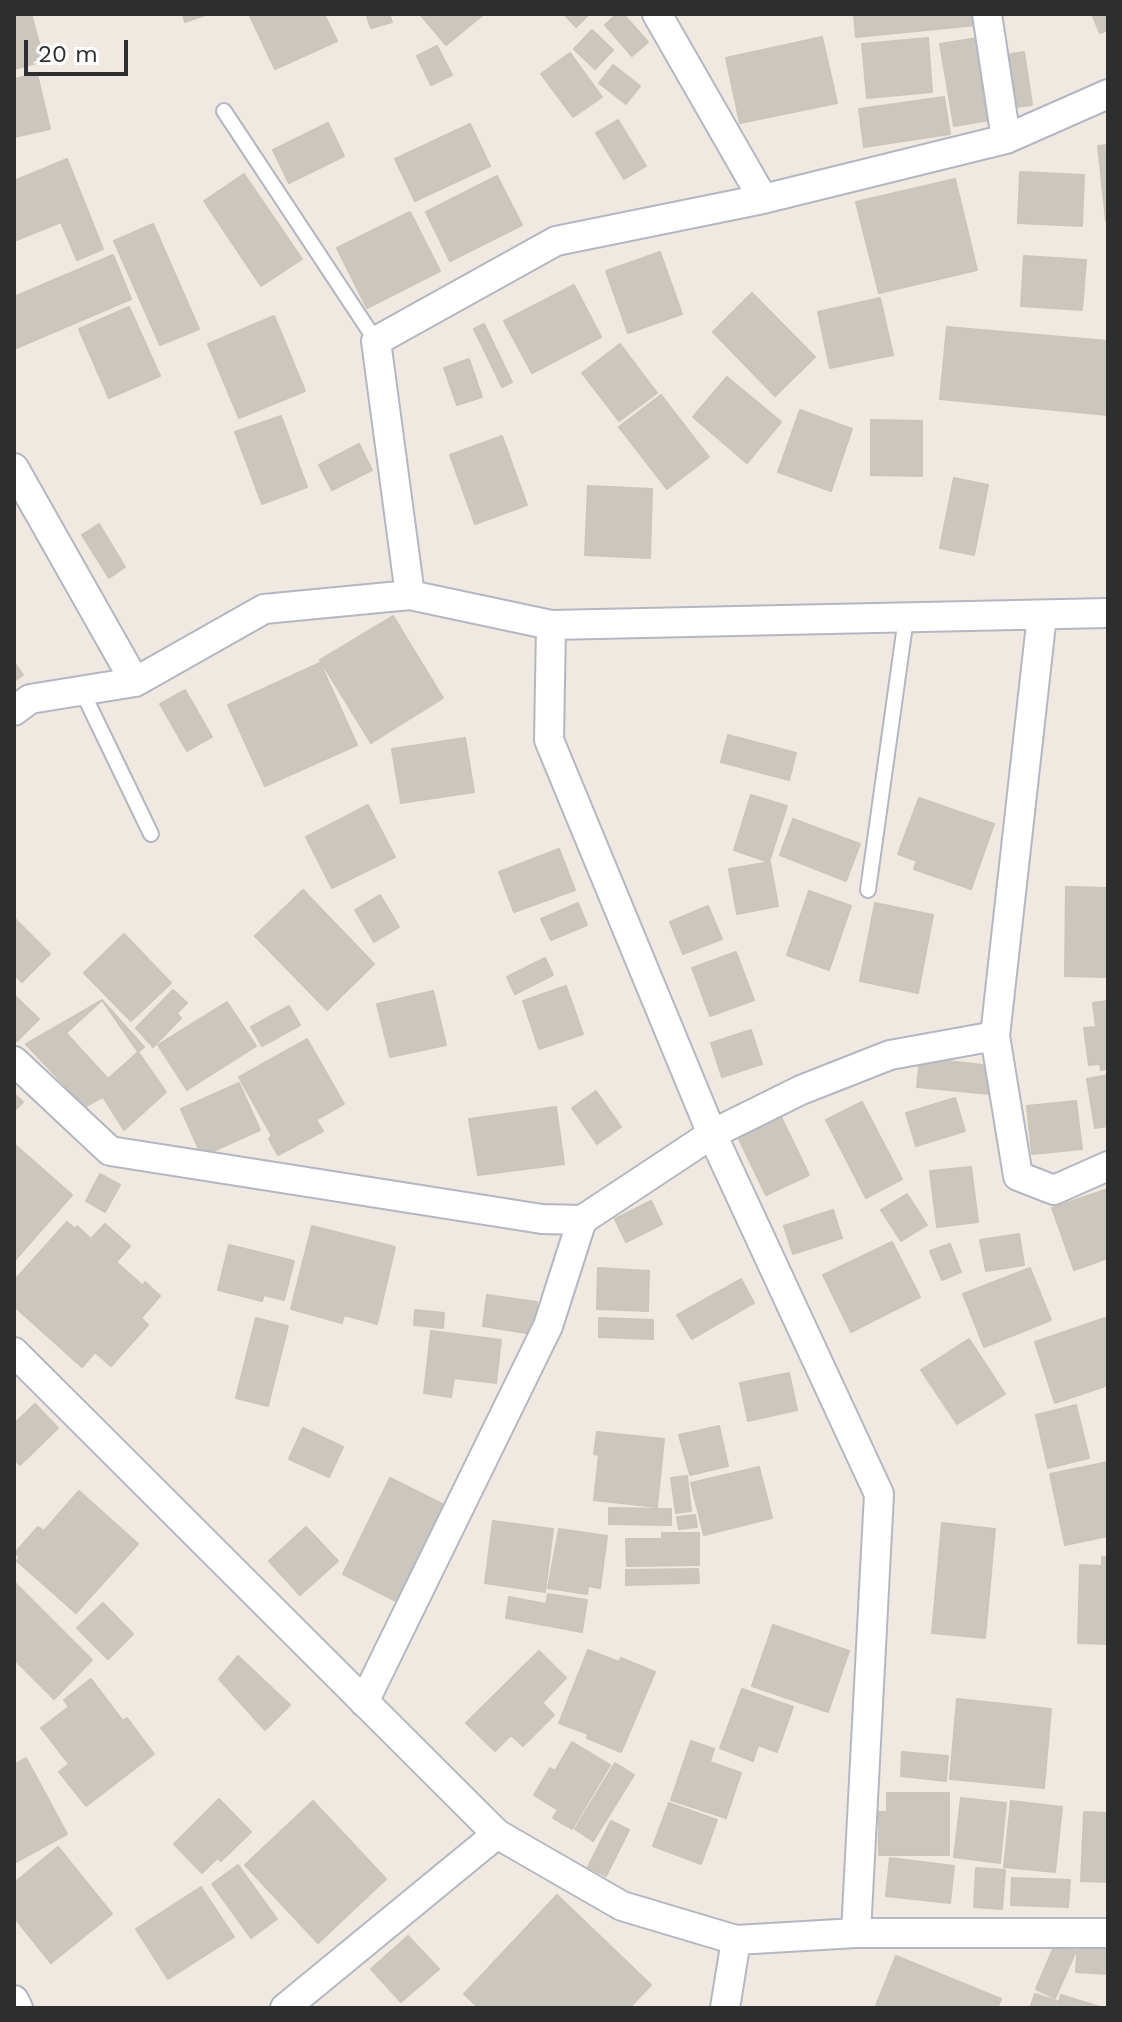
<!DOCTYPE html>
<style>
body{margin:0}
#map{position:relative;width:1122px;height:2022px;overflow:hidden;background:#efe9e1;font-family:"Work Sans",sans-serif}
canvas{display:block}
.frame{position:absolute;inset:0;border:16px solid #2e2e2e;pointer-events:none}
.scale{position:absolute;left:24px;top:40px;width:104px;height:36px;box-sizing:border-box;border:4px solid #2e2e2e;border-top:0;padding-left:10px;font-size:24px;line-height:28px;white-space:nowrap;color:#2e2e2e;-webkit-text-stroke:6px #fff;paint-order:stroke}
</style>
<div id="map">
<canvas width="1122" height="2022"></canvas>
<div class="frame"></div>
<div class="scale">20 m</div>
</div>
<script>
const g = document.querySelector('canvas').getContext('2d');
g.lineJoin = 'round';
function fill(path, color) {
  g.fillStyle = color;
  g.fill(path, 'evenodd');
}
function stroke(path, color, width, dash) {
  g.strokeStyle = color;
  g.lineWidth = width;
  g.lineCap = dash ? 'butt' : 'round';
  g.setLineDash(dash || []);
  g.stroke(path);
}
const building = new Path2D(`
 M14,14H31L44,61L14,69Z
 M183,14H208L185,22Z
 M249,14H324L337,41L275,69Z
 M366,14H389L392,22L371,28Z
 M420,14H484L446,45Z
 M564,14H589L576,27Z
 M617,14H623L648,42L632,56L605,25Z
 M854,14H976L977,25L856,37Z
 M1092,14H1108V30L1100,33Z
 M592,30L613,50L595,69L574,49Z
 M822,37L837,103L740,123L726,58Z
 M928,38L932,92L867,98L862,44Z
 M977,38L990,120L954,126L940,44Z
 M437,46L452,75L431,85L417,56Z
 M1024,52L1032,105L1008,108L1000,56Z
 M570,53L602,97L573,117L541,74Z
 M613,65L640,86L626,104L599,83Z
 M37,74L50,129L14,137V79Z
 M944,97L950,134L864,147L859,109Z
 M618,120L646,166L624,179L596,133Z
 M328,123L344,156L289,183L273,150Z
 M470,124L490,166L415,201L395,159Z
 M1108,145V221H1106L1098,146Z
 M67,159L103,249L77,260L61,222L14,241V181Z
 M1020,172L1084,175L1082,226L1018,223Z
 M244,174L302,259L261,286L204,201Z
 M497,176L522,225L450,261L426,212Z
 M955,179L977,270L879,293L856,202Z
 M410,212L440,271L367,308L337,248Z
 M153,224L199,329L160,345L114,241Z
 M660,252L682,314L628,333L606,271Z
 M113,255L131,299L14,349V297Z
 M1024,256L1086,260L1082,310L1021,306Z
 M574,285L601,337L532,373L504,321Z
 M752,293L815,357L775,396L713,332Z
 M880,298L893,355L830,368L818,312Z
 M129,307L160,376L109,398L79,329Z
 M274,316L305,391L239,418L208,344Z
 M484,324L512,382L502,387L474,329Z
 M947,327L1108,341V415L940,399Z
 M620,344L657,393L619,421L582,373Z
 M469,359L482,397L457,405L444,368Z
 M727,377L781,422L747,463L693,417Z
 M661,395L709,457L667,489L619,427Z
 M800,410L852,429L831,491L778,472Z
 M281,416L307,487L262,504L235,432Z
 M871,420L922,421V476L871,475Z
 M502,436L527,505L475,524L450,455Z
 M359,444L372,470L332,490L319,465Z
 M954,478L988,485L974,555L940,548Z
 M588,486L652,489L650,558L585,555Z
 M99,524L125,567L109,578L82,535Z
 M393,616L443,698L371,743L320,660Z
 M14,662L23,675L14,681Z
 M320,663L357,745L265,786L228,705Z
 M185,690L212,737L187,751L160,704Z
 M728,735L796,753L789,780L721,762Z
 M465,738L474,792L401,803L392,749Z
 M751,795L787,806L769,862L734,850Z
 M919,798L994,824L971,889L914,869L917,861L898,854Z
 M368,805L395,857L332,888L306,837Z
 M793,819L860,844L846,881L780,855Z
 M559,849L575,890L514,912L499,872Z
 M770,862L778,906L737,914L729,869Z
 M1066,887L1108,888V977L1065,976Z
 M303,890L374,964L327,1010L255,936Z
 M809,891L851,906L829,970L787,955Z
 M380,895L399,927L374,942L355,910Z
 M578,903L587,925L551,940L541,919Z
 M875,903L933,915L918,993L860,981Z
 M708,906L722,939L683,954L670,922Z
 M15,919L50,954L22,982L14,974Z
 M124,934L171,983L131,1021L84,973Z
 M736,952L754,1000L710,1016L692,968Z
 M545,958L553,975L515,994L507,977Z
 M566,986L583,1034L539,1049L523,1001Z
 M173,990L187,1003L177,1013L181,1018L153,1047L136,1028Z
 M433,991L446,1045L390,1057L377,1004Z
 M14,995L39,1019L17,1041L14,1037Z
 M102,1000L144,1047L108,1079L66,1033Z
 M102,1000L166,1092L124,1130L103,1097L85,1107L26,1044Z
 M1108,1001V1069L1101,1070L1100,1064L1089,1065L1084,1028L1096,1027L1093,1003Z
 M227,1002L256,1046L187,1090L158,1045Z
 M289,1006L300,1025L262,1046L251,1027Z
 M751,1030L762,1064L722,1077L711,1043Z
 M307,1039L344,1104L316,1120L323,1131L278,1155L269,1139L272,1136L239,1077Z
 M920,1058L992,1066L990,1094L917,1087Z
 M1108,1075V1126L1095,1128L1087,1079Z
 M239,1083L260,1130L202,1156L181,1109Z
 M596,1091L621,1127L597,1144L572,1108Z
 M14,1094L23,1102L14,1111Z
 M955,1098L965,1131L916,1146L906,1113Z
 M1076,1101L1082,1149L1032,1154L1027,1106Z
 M862,1102L902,1179L866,1198L826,1120Z
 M556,1107L564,1164L478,1175L469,1119Z
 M780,1115L809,1175L766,1195L737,1135Z
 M14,1144L72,1195L15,1260L14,1259Z
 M971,1167L978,1222L937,1227L930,1171Z
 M100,1174L120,1185L105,1212L86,1201Z
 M1108,1189V1258L1074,1270L1052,1208Z
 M907,1194L927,1225L901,1241L881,1210Z
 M651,1201L662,1224L626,1242L615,1219Z
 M833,1210L842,1238L793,1254L784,1226Z
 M67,1222L75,1229L77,1226L91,1239L105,1224L130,1246L116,1262L143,1286L145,1282L160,1296L141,1318L148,1325L111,1366L95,1352L82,1367L14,1306V1281Z
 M312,1226L395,1247L377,1324L344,1315L342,1323L291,1309Z
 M1019,1234L1024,1265L986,1271L980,1240Z
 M892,1242L920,1297L851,1332L823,1275Z
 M950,1244L961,1272L942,1280L930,1251Z
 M229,1245L294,1261L284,1300L264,1295L262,1301L218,1290Z
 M598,1268L649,1271L648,1311L597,1309Z
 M1030,1268L1051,1320L984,1347L963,1294Z
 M741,1279L754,1303L692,1339L677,1315Z
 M487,1295L537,1302L532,1334L483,1326Z
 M415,1310L444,1313L443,1328L414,1325Z
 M1108,1317V1385L1055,1403L1035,1342Z
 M256,1318L288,1326L268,1406L236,1398Z
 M599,1318L653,1320V1339L599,1337Z
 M431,1331L501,1340L496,1383L454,1378L451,1397L424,1393Z
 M969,1339L1005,1394L957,1424L921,1370Z
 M789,1373L797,1410L748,1421L740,1383Z
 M35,1404L58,1428L20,1465L14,1458V1424Z
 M1076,1405L1089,1458L1048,1468L1036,1415Z
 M719,1426L728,1466L690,1475L679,1435Z
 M303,1428L343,1447L329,1477L289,1459Z
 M597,1432L664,1439L657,1507L594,1500L599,1455L594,1454Z
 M1108,1462V1536L1065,1545L1050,1474Z
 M759,1467L772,1518L704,1535L691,1483Z
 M687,1476L691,1511L676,1513L671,1478Z
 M390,1478L446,1506L398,1602L343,1574Z
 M79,1491L138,1544L76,1613L17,1561L20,1557L15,1553L38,1527L44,1531Z
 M609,1508L671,1509V1525L609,1524Z
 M695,1515L697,1527L679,1529L677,1517Z
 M493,1521L553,1529L545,1592L485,1583Z
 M942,1523L995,1529L985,1638L932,1633Z
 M306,1527L338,1561L300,1595L269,1561Z
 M559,1529L607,1536L600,1588L588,1586L587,1594L548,1588Z
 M662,1533H699V1565L627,1566L626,1539H662Z
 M1102,1557H1108V1644L1078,1643L1080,1565L1102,1566Z
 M698,1569L699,1583L626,1585V1570Z
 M14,1582L92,1660L54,1699L14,1659Z
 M548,1594L587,1600L582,1632L506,1618L509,1597L546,1604Z
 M103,1603L133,1634L108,1659L77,1628Z
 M773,1625L849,1651L828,1712L752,1686Z
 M588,1650L619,1662L621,1658L655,1672L621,1752L587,1738L588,1734L559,1723Z
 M539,1651L566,1678L542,1703L554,1715L523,1746L511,1735L495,1751L466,1723Z
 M238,1656L290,1705L265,1730L219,1679Z
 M91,1679L123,1721L127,1718L154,1754L86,1806L59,1772L69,1764L41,1728L69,1707L64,1700Z
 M742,1689L793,1707L777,1752L758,1745L753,1761L720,1748Z
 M957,1699L1051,1709L1044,1788L950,1779Z
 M691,1741L714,1749L710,1762L741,1773L726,1818L671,1800Z
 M572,1742L610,1765L572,1829L553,1818L558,1810L534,1795L550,1768L555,1771Z
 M902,1752L948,1756L946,1781L901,1776Z
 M26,1758L67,1834L14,1863V1765Z
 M615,1763L634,1775L593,1841L575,1829Z
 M887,1793H949V1855H879V1812H887Z
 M961,1798L1006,1803L1000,1863L954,1857Z
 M219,1799L251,1832L221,1861L217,1858L202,1873L174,1844Z
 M313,1801L386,1879L318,1943L245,1865Z
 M1011,1801L1062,1807L1055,1872L1004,1867Z
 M669,1803L717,1820L701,1864L653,1846Z
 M1084,1812L1108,1813V1882L1081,1881Z
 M611,1821L629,1830L606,1876L588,1867Z
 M58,1847L112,1914L51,1963L14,1917V1883Z
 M890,1858L954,1866L950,1903L886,1896Z
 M238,1865L277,1919L251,1938L212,1884Z
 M976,1868L1005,1870L1002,1909L974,1907Z
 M1012,1878L1070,1880L1068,1907L1011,1905Z
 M201,1887L234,1937L168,1979L136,1929Z
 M557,1895L651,1985L629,2008H479L464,1994Z
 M408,1936L439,1969L401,2002L371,1969Z
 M1078,1941L1108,1943V1974L1076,1972Z
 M1056,1942L1076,1951L1055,1998L1036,1989Z
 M896,1956L1001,1999L997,2008H875Z
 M1035,1994L1057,2001L1054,2008H1030Z
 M1061,1995L1103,2008H1057Z`);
fill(building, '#cbc7bf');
stroke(building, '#cbc5ba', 2);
const lane = new Path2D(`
 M224,111L376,341
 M82,691L151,834
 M868,890L906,618`);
const street = new Path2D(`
 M987,14L1006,139
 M763,199L1006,139L1108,94
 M14,468L135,682
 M410,595L376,341L556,241L763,199L657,14
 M1042,615L995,1036L1018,1176L1054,1190L1108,1166
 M551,625L549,740L712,1134L879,1494L856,1933
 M14,711L30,699L135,682L264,609L410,595L551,625L1108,613
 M14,1061L110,1151L542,1219L582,1220L712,1134L801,1090L890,1055L995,1036
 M14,1352L497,1834L622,1906L736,1940L856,1933H1108
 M364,1702L548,1326L582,1220
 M14,2000L18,2008
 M285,2008L497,1834
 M725,2008L736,1940`);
stroke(lane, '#b4b7c1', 18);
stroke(street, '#b4b7c1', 32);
stroke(lane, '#fff', 14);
stroke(street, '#fff', 28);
</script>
